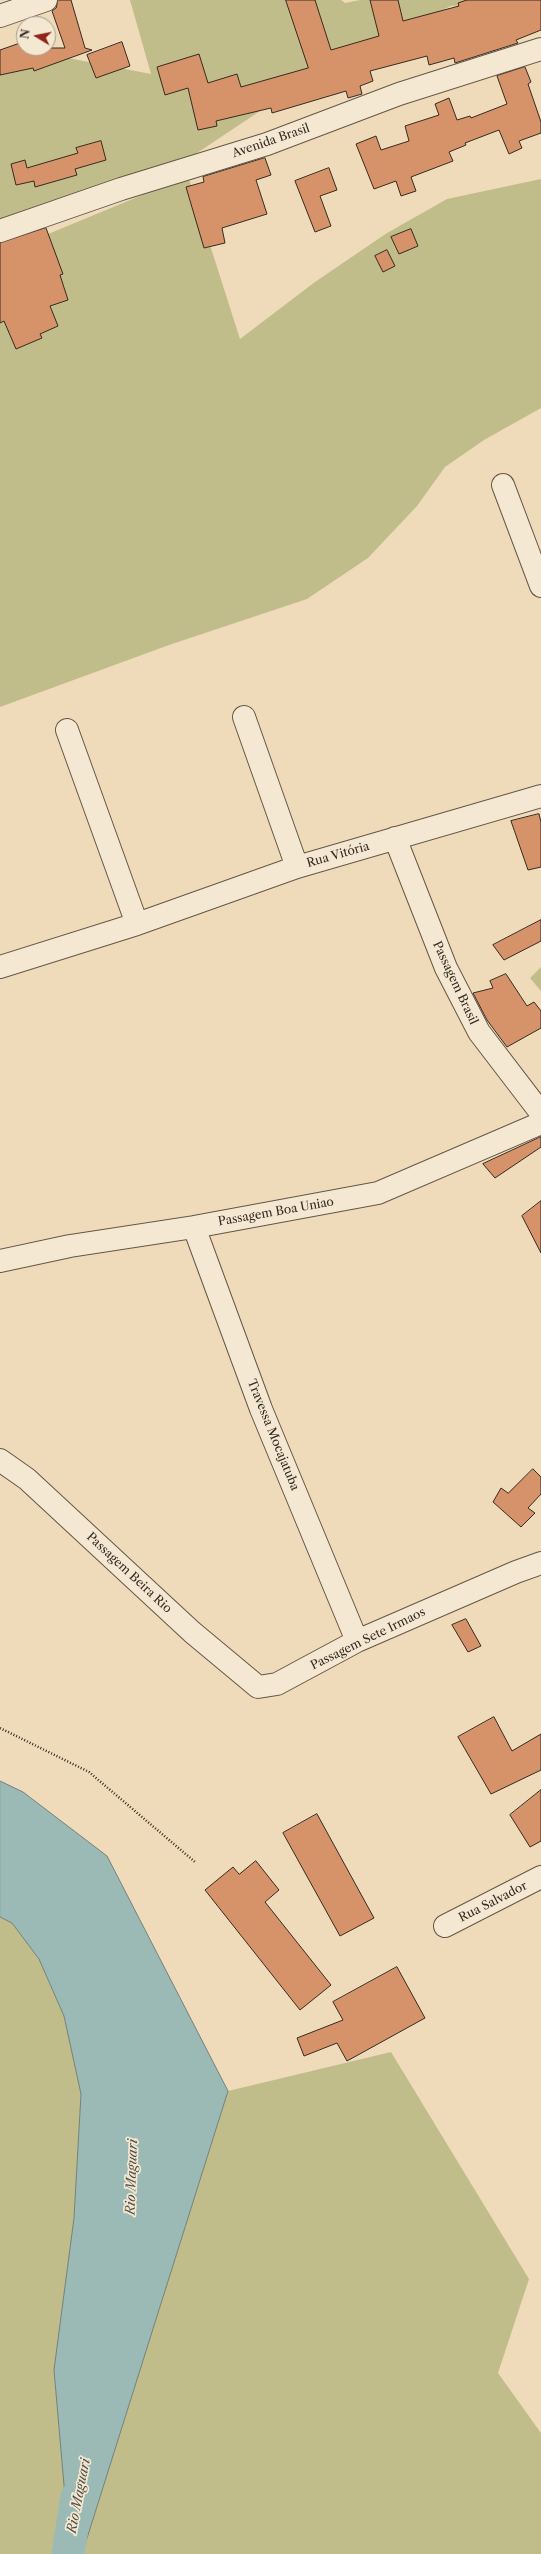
<!DOCTYPE html>
<meta charset="utf-8">
<style>
body{margin:0}
#map{position:relative;width:541px;height:2554px;overflow:hidden;background:#efdbba;font-family:"Libre Caslon Text",serif}
canvas{display:block}
.north{position:absolute;left:16px;top:16px;width:40px;height:40px;box-sizing:border-box;background:#f5e8d2;border:1px solid #a89c8c;border-radius:50%;rotate:280deg;font-size:11px;font-weight:700;line-height:16px;text-align:center;color:#352b22}
.north::after{content:'';display:block;margin:auto;width:14px;height:18px;background:#8f2418;clip-path:polygon(50% 0,100% 100%,50% 72%,0 100%)}
</style>
<div id="map">
<canvas width="541" height="2554"></canvas>
<div class="north">N</div>
</div>
<script>
const g = document.querySelector('canvas').getContext('2d');
g.lineJoin = 'round';
function fill(path, color) {
  g.fillStyle = color;
  g.fill(path, 'evenodd');
}
function stroke(path, color, width, dash) {
  g.strokeStyle = color;
  g.lineWidth = width;
  g.lineCap = dash ? 'butt' : 'round';
  g.setLineDash(dash || []);
  g.stroke(path);
}
function drawText(font, color, halo, rows, align = 'center') {
  g.font = font + ' "Libre Caslon Text",serif';
  g.lineWidth = 3.5;
  g.setLineDash([]);
  g.textBaseline = 'middle';
  g.strokeStyle = halo;
  g.fillStyle = color;
  for (const [text, x, y, turn = 0] of rows) {
    g.save();
    g.translate(x, y);
    g.rotate((+turn || 0) * Math.PI / 180);
    g.textAlign = isNaN(turn) ? turn : align;
    if (halo) g.strokeText(text, 0, 0);
    g.fillText(text, 0, 0);
    g.restore();
  }
}
fill(new Path2D(`
 M130,0H341L345,3L360,0H541L451,6L338,59L194,155L0,225V74L68,58L151,74Z
 M188,176L240,339L315,282L387,233L447,199L541,179V408L484,440L445,467L417,506L368,558L307,599L169,645L0,707V254Z
 M541,967V991L530,978Z
 M0,1917L12,1923L39,1959L64,2016L81,2094L74,2218L54,2370L70,2554H0Z
 M391,2052L529,2279L498,2373L541,2433V2554H82L228,2091Z`), '#c1bd8a');
const water = new Path2D(`
 M0,1781L23,1792L107,1856L228,2091L82,2554H70L54,2370L74,2218L81,2094L64,2016L39,1959L12,1923L0,1917Z`);
fill(water, '#9bbab6');
stroke(water, '#72817b', 1);
stroke(new Path2D(`
 M68,2554L77,2497`), '#9bbab6', 33);
const building = new Path2D(`
 M58,0H71L85,48L92,50L34,71L33,68L0,75V50L20,43L21,48H65L52,11L56,8Z
 M286,0H315L331,50L379,36L370,0H398L403,21L459,6L458,3L467,0H541V30L516,40L518,43L455,63L454,58L429,65L427,56L370,71L373,81L360,86L362,94L348,98L346,91L272,113L271,108L216,121L217,126L198,130L188,88L165,95L157,67L199,54L208,83L237,74L241,87L308,68Z
 M122,42L130,66L96,78L87,55Z
 M525,67L531,82L528,84L541,122V133L519,141L522,148L509,154L499,130L465,143L466,145L449,152L453,161L411,177L416,191L401,196L396,181L374,189L356,144L376,136L381,150L409,141L405,126L439,115L435,104L449,98L457,120L470,116L471,118L507,104L497,76Z
 M101,141L106,160L75,169L77,175L35,187L34,181L16,185L11,164L25,160L27,168L78,153L76,148Z
 M265,158L271,175L256,180L267,214L222,228L225,243L204,248L186,187L204,182L203,177Z
 M329,168L337,190L320,196L331,226L315,232L295,181Z
 M46,228L63,274L60,275L68,300L50,306L58,326L40,334L42,338L16,349L4,321L0,323V243Z
 M411,229L418,246L399,254L391,237Z
 M387,250L395,266L383,272L375,256Z
 M539,814L541,822V867L528,870L511,821Z
 M541,920V941L504,960L493,945Z
 M506,974L527,1006L534,1002L541,1011V1028L507,1047L487,1020L473,993L493,988L490,981Z
 M541,1137V1147L495,1178L483,1164Z
 M541,1201V1253L522,1216Z
 M533,1469L541,1477V1494L528,1508L535,1513L521,1527L493,1502L501,1488L508,1493Z
 M466,1619L481,1646L468,1652L452,1625Z
 M494,1717L512,1751L541,1734V1770L491,1794L458,1737Z
 M541,1790V1841L530,1847L510,1815Z
 M317,1814L374,1918L340,1936L283,1833Z
 M256,1861L279,1890L265,1902L331,1985L300,2010L205,1890L233,1867L239,1874Z
 M397,1967L425,2018L347,2061L337,2043L304,2056L297,2038L343,2020L333,2002Z`);
fill(building, '#d69369');
stroke(building, '#352b22', 1);
const minor = new Path2D(`
 M0,16L46,0
 M0,231L121,189L267,144L399,94L541,49
 M503,485L541,586
 M244,717L297,867
 M67,730L137,924
 M395,838L446,968L479,1032L541,1113
 M0,967L137,924L297,867L541,796
 M194,1227L261,1409L357,1641
 M0,1261L70,1246L194,1227L378,1193L541,1123
 M0,1460L27,1479L192,1632L258,1687L277,1684L357,1641L516,1572L541,1563
 M445,1926L541,1877`);
stroke(minor, '#645748', 24);
stroke(new Path2D(`
 M0,1728L89,1772L195,1862`), '#352b22', 2.5, [1, 2]);
stroke(minor, '#f5e8d2', 22);
drawText('12px', '#352b22', '#f5e8d2', [
 ["Avenida Brasil",271,141,-19],
 ["Rua Vitória",338,855,-16],
 ["Passagem Brasil",455,983,65],
 ["Passagem Boa Uniao",276,1212,-10],
 ["Travessa Mocajatuba",273,1435,68],
 ["Passagem Beira Rio",129,1573,43],
 ["Passagem Sete Irmaos",368,1639,-26],
 ["Rua Salvador",493,1902,-27]
]);
drawText('italic 13px', '#4e4f47', '#f5e8d2', [
 ["Rio Maguari",132,2177,-88],
 ["Rio Maguari",79,2496,-79]
]);
</script>
